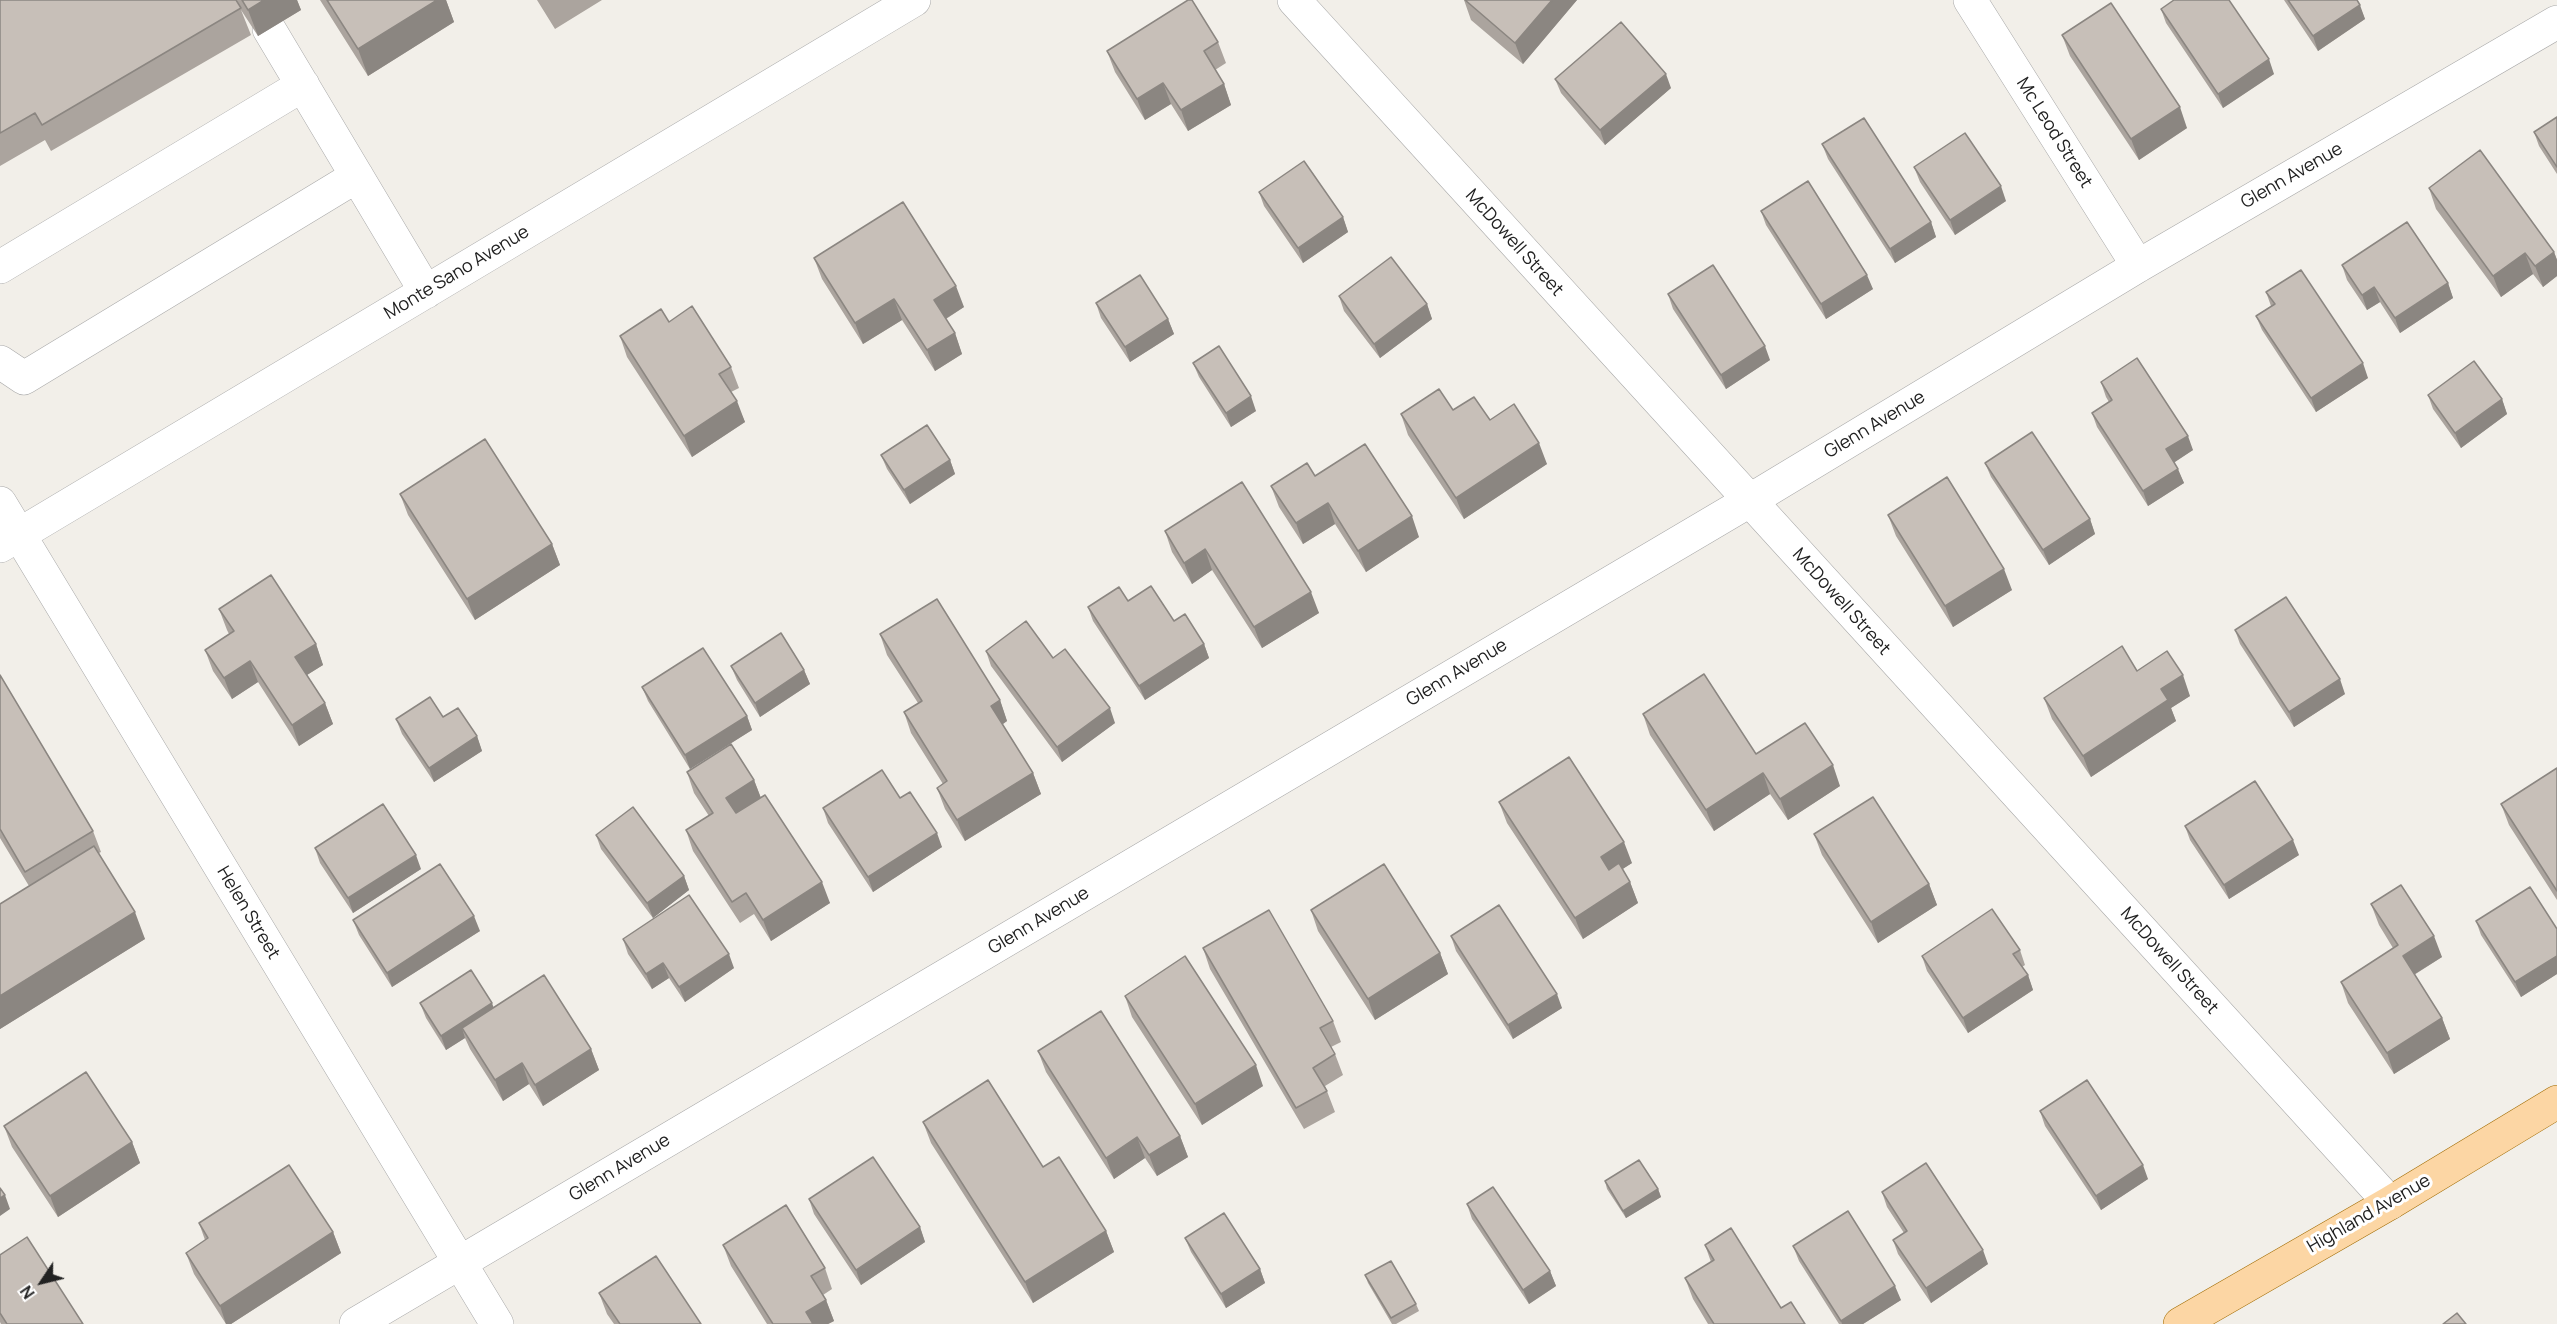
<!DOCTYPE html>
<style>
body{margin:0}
#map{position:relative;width:2557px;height:1324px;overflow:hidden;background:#f2efe9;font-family:Manrope,sans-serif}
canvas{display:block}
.north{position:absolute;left:12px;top:1252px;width:60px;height:60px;-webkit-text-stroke:4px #fff;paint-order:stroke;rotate:235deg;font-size:16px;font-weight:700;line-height:24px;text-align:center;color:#222}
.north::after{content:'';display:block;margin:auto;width:21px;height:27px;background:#222;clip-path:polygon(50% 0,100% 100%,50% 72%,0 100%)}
</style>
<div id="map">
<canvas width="2557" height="1324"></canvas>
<div class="north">N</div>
</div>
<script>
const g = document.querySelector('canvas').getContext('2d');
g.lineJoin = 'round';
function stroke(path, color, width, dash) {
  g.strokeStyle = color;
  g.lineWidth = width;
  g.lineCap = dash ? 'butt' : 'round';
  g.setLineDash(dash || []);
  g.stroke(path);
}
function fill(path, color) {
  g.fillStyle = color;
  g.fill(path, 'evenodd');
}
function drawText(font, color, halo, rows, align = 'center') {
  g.font = font + ' Manrope,sans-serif';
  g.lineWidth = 6;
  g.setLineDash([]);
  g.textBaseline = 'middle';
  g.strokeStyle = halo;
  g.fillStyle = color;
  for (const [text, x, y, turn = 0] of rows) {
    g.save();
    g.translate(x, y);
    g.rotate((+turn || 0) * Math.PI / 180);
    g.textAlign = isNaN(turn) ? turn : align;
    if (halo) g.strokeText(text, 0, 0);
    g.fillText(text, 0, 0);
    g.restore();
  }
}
const minor = new Path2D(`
 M1294,0L2390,1203
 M1970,0L2138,266
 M269,29L426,292
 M0,267L303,85
 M0,362L24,378L357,176
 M0,503L497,1324
 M0,546L914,0
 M356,1324L1749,501L2138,266L2557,22`);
const major = new Path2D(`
 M2180,1324L2390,1203L2557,1102`);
stroke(minor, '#a9a9a9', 34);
stroke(major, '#a06b00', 34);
stroke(minor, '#fff', 33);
stroke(major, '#fcd6a4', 33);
fill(new Path2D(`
 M0,0H297L301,10L258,36L241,10L251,35L51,151L45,140L0,166Z
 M320,0H446L454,22L368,76Z
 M537,0H602L555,29Z
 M1464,0H1577L1523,64L1471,20Z
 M2284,0H2357L2365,19L2318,51Z
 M2161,9L2274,74L2223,108L2166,23Z
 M2062,35L2187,128L2139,160L2070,56Z
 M1218,42L1226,63L1215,70L1224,84L1231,105L1188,131L1171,104L1145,120L1115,72L1107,51Z
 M1555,79L1671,88L1605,145L1561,93Z
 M2557,117V174L2539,146L2534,132Z
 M1822,144L1931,222L1936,237L1895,263L1828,159Z
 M1914,167L2006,201L1955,235L1920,182Z
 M2429,188L2554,252L2557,260V276L2543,287L2533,274L2501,297L2436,209Z
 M1259,192L1343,217L1348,232L1303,263L1264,206Z
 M1761,211L1873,289L1826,319L1766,225Z
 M814,258L964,307L946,319L955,333L962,354L935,371L902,320L863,344L822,279Z
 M2342,265L2448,283L2453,298L2400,333L2380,302L2367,310L2347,280Z
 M2266,292L2368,378L2316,412L2262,330L2256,316L2271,306Z
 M1668,294L1770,360L1726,389L1673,309Z
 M1339,296L1427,304L1432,319L1380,358L1344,311Z
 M1096,303L1168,319L1174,334L1130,362L1101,318Z
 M669,322L731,367L739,388L731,392L745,422L692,457L627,357L620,336Z
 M1193,363L1256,411L1231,427L1199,377Z
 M2101,382L2193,450L2174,462L2184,483L2148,506L2097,427L2092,413L2109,402L2106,397Z
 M2428,395L2502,399L2507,414L2461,448L2433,409Z
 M1453,410L1490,420L1547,464L1464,519L1408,435L1401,414Z
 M881,455L950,460L955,474L910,504L887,469Z
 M1985,463L2090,519L2095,534L2049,565L1991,477Z
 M1315,476L1419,537L1366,572L1335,524L1303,544L1279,507L1271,486Z
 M1242,482L1319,613L1262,648L1212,570L1192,584L1172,552L1165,531Z
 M400,494L552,544L560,565L475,620L408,515Z
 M1888,515L2012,590L1953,627L1896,536Z
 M1128,601L1174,621L1204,644L1209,658L1145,700L1093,621L1088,607Z
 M219,609L316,644L323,665L307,675L325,703L333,724L299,746L258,682L232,699L213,671L205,650L229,634L227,630Z
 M2235,630L2345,694L2294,727L2240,644Z
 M880,634L1000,700L1007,721L1002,725L1033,773L1041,794L965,841L945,809L937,788L943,784L911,733L904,712L918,703L887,655Z
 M986,651L1115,723L1062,762L991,666Z
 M731,666L804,670L810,684L760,717L737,680Z
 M2137,671L2190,696L2171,708L2176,721L2091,777L2052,719L2044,698Z
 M0,675L93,831L101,852L99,853L145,939L0,1029V904L29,886L0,838Z
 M642,687L747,716L752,730L690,769L648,701Z
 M1643,714L1756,754L1840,786L1788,820L1770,794L1714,831L1650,735Z
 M443,717L477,736L482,751L434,782L402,734L396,719Z
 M2557,768V900L2509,825L2501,804Z
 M687,772L754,780L761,798L830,903L771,941L754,914L740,923L693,851L686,830L709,816L694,793Z
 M900,798L942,847L873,892L828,823L823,808Z
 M1499,802L1632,863L1622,869L1630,882L1638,903L1583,939L1507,823Z
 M2185,826L2299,855L2229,899L2190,840Z
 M1814,834L1929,884L1937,905L1878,943L1822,855Z
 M596,835L684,876L689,890L653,918L601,849Z
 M315,848L421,869L353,913L320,863Z
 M2371,904L2442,957L2414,975L2442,1018L2450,1039L2394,1074L2348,1003L2341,982L2393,948L2379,925Z
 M1311,910L1440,953L1448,974L1375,1020L1318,931Z
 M353,920L480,931L392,987L359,935Z
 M2476,921L2557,929V974L2521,997L2481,935Z
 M1451,936L1562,1008L1513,1039L1456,951Z
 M623,939L734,968L685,1002L669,978L652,989L628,954Z
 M1203,948L1333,1021L1341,1042L1331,1047L1335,1054L1343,1075L1325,1086L1335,1112L1304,1129L1210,969Z
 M2020,950L2025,965L2022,967L2028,975L2033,990L1968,1033L1927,971L1922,956Z
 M1125,996L1263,1086L1202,1125L1132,1017Z
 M420,1003L494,1008L591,1049L599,1070L543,1106L529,1084L503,1101L470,1049L465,1038L446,1050L426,1018Z
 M1038,1051L1180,1136L1188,1157L1157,1176L1145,1158L1114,1179L1046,1072Z
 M2040,1111L2148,1179L2101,1210L2045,1126Z
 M923,1122L1043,1167L1106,1231L1114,1252L1033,1303L931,1143Z
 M4,1126L132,1142L140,1163L58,1217L12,1147Z
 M1605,1181L1658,1189L1661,1197L1626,1218L1607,1189Z
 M1882,1192L1988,1264L1931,1303L1898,1254L1893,1240L1904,1233L1887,1207Z
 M809,1199L920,1227L925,1242L861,1285L814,1214Z
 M1467,1204L1550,1271L1556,1286L1529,1304L1472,1219Z
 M199,1223L333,1232L341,1253L231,1324H226L194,1274L186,1253L205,1240Z
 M1185,1238L1260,1269L1265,1283L1226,1308L1191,1252Z
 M723,1245L825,1268L832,1289L823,1295L826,1300L834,1321L828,1324H767L731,1266Z
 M1705,1245L1781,1308L1805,1324H1708L1693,1299L1685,1278L1711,1262Z
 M1793,1246L1901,1300L1863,1324H1839L1799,1261Z
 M0,1255L83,1324H1L0,1322Z
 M1365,1275L1416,1304L1419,1311L1396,1324H1392L1368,1283Z
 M599,1293L701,1324H614L607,1314Z`), '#aba49e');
fill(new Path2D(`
 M264,0H297L301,10L258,36L248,10Z
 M437,0H446L454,22L368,76L358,49Z
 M1552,0H1577L1523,64L1515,43Z
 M2360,5L2365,19L2318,51L2313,36Z
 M2269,59L2274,74L2223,108L2218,94Z
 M1666,74L1671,88L1605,145L1600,130Z
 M1163,83L1171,104L1145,120L1137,99Z
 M1224,84L1231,105L1188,131L1181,110Z
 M2180,107L2187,128L2139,160L2131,139Z
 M2001,186L2006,201L1955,235L1950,220Z
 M1343,217L1348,232L1303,263L1298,248Z
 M1931,222L1936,237L1895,263L1890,249Z
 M2554,252L2557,260V276L2543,287L2535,266Z
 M2525,253L2533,274L2501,297L2493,276Z
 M1867,275L1873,289L1826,319L1821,304Z
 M2448,283L2453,298L2400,333L2395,318Z
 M956,286L964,307L942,321L934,300Z
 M2374,287L2380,302L2367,310L2362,295Z
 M894,299L902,320L863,344L855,323Z
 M1427,304L1432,319L1380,358L1374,344Z
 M1168,319L1174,334L1130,362L1125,347Z
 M955,333L962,354L935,371L927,350Z
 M1765,346L1770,360L1726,389L1721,375Z
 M2363,363L2368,378L2316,412L2311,398Z
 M1251,396L1256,411L1231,427L1226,413Z
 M2502,399L2507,414L2461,448L2455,433Z
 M737,401L745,422L692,457L684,436Z
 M2188,436L2193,450L2172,464L2166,449Z
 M1539,443L1547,464L1464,519L1456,498Z
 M950,460L955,474L910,504L904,490Z
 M2178,469L2184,483L2148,506L2143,491Z
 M1328,503L1335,524L1303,544L1296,523Z
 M1412,516L1419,537L1366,572L1358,551Z
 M2090,519L2095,534L2049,565L2043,550Z
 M552,544L560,565L475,620L467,599Z
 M1205,549L1212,570L1192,584L1184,563Z
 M2004,569L2012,590L1953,627L1945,606Z
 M1311,592L1319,613L1262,648L1254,627Z
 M316,644L323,665L302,678L295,657Z
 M1204,644L1209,658L1145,700L1139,686Z
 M250,661L258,682L232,699L224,678Z
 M804,670L810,684L760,717L755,703Z
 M2183,675L2190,696L2171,708L2176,721L2091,777L2083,756L2161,689Z
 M2340,679L2345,694L2294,727L2289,712Z
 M1000,700L1007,721L998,727L991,706Z
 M325,703L333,724L299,746L292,725Z
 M1110,708L1115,723L1062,762L1057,747Z
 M747,716L752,730L690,769L685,755Z
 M477,736L482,751L434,782L429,768Z
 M1833,765L1840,786L1788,820L1780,799Z
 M1033,773L1041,794L965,841L957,820Z
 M1763,773L1770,794L1714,831L1706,810Z
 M754,780L762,801L734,819L726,798Z
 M937,833L942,847L873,892L868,877Z
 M2293,840L2299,855L2229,899L2224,885Z
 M1624,842L1632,863L1609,878L1601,857Z
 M416,855L421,869L353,913L348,898Z
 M684,876L689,890L653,918L647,903Z
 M822,882L830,903L771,941L763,920Z
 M1630,882L1638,903L1583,939L1575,918Z
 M1929,884L1937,905L1878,943L1871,922Z
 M135,912L145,939L0,1029V996Z
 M474,916L480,931L392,987L387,973Z
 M2434,936L2442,957L2410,977L2403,956Z
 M1440,953L1448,974L1375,1020L1368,999Z
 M729,954L734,968L685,1002L679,987Z
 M2557,956V974L2521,997L2515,982Z
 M663,963L669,978L652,989L646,974Z
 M2028,975L2033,990L1968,1033L1963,1018Z
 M1557,994L1562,1008L1513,1039L1508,1025Z
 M492,1003L497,1017L462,1028L465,1038L446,1050L441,1036Z
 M2442,1018L2450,1039L2394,1074L2387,1053Z
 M591,1049L599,1070L543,1106L535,1085Z
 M522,1063L529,1084L503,1101L495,1080Z
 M1256,1065L1263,1086L1202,1125L1195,1104Z
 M1180,1136L1188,1157L1157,1176L1149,1155Z
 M1137,1137L1145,1158L1114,1179L1106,1158Z
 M132,1142L140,1163L58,1217L50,1196Z
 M2143,1165L2148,1179L2101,1210L2096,1196Z
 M1658,1189L1661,1197L1626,1218L1623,1211Z
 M5,1195L10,1209L0,1216V1198Z
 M920,1227L925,1242L861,1285L856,1270Z
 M1106,1231L1114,1252L1033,1303L1025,1282Z
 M333,1232L341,1253L231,1324H226L220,1306Z
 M1983,1250L1988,1264L1931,1303L1926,1288Z
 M1260,1269L1265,1283L1226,1308L1221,1294Z
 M1550,1271L1556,1286L1529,1304L1523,1290Z
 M1895,1286L1901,1300L1863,1324H1842L1841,1321Z
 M826,1300L834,1321L828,1324H810L806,1312Z`), '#8b8681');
const building = new Path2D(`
 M0,0H236L241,8L42,125L35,113L0,133Z
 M242,0H264L248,10Z
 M327,0H437L358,49Z
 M1188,0H1192L1218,42L1204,51L1224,84L1181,110L1163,83L1137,99L1107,51Z
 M1465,0H1552L1515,43Z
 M2174,0H2229L2269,59L2218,94L2161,9Z
 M2288,0H2357L2360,5L2313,36Z
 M2111,3L2180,107L2131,139L2062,35Z
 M1621,22L1666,74L1600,130L1555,79Z
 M2557,117V167L2534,132Z
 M1864,118L1931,222L1890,249L1822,144Z
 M1965,133L2001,186L1950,220L1914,167Z
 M2480,150L2554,252L2535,266L2525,253L2493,276L2429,188Z
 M1304,161L1343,217L1298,248L1259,192Z
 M1808,181L1867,275L1821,304L1761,211Z
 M903,202L956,286L934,300L955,333L927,350L894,299L855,323L814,258Z
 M2407,222L2448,283L2395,318L2374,287L2362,295L2342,265Z
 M1391,257L1427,304L1374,344L1339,296Z
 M1713,265L1765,346L1721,375L1668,294Z
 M2301,270L2363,363L2311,398L2256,316L2275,304L2266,292Z
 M1140,275L1168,319L1125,347L1096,303Z
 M692,306L731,367L719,374L737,401L684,436L620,336L661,309L669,322Z
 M1219,346L1251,396L1226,413L1193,363Z
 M2137,358L2188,436L2166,449L2178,469L2143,491L2092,413L2112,400L2101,382Z
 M2474,361L2502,399L2455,433L2428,395Z
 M1439,389L1453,410L1474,397L1490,420L1514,404L1539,443L1456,498L1401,414Z
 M927,425L950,460L904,490L881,455Z
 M2032,432L2090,519L2043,550L1985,463Z
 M485,439L552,544L467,599L400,494Z
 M1365,444L1412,516L1358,551L1328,503L1296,523L1271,486L1307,463L1315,476Z
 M1947,477L2004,569L1945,606L1888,515Z
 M1242,482L1311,592L1254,627L1205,549L1184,563L1165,531Z
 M271,575L316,644L295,657L325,703L292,725L250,661L224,678L205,650L234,631L219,609Z
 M1151,586L1174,621L1185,614L1204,644L1139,686L1088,607L1119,587L1128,601Z
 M2286,597L2340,679L2289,712L2235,630Z
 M937,599L1000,700L991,706L1033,773L957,820L937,788L947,781L904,712L922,701L880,634Z
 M1026,621L1053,658L1065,649L1110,708L1057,747L986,651Z
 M781,633L804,670L755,703L731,666Z
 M2122,646L2137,671L2167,651L2183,675L2161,689L2168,700L2083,756L2044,698Z
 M703,648L747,716L685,755L642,687Z
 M1704,674L1756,754L1805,723L1833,765L1780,799L1763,773L1706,810L1643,714Z
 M0,675L93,831L25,872L0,829Z
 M430,697L443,717L458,708L477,736L429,768L396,719Z
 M731,744L754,780L726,798L736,813L765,795L822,882L763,920L746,893L732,902L686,830L713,813L687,772Z
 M1569,757L1624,842L1601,857L1609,870L1619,863L1630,882L1575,918L1499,802Z
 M2557,768V891L2501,804Z
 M882,770L900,798L910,792L937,833L868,877L823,808Z
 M2255,781L2293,840L2224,885L2185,826Z
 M1873,797L1929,884L1871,922L1814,834Z
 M383,804L416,855L348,898L315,848Z
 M633,807L684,876L647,903L596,835Z
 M94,846L135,912L0,996V904Z
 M440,864L474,916L387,973L353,920Z
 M1384,864L1440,953L1368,999L1311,910Z
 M2401,885L2434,936L2403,956L2442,1018L2387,1053L2341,982L2398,945L2371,904Z
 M2530,887L2557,929V956L2515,982L2476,921Z
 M689,895L729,954L679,987L663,963L646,974L623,939Z
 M1499,905L1557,994L1508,1025L1451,936Z
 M1992,909L2020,950L2013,954L2028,975L1963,1018L1922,956Z
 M1269,910L1333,1021L1320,1028L1335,1054L1313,1068L1327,1091L1296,1108L1203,948Z
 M1185,956L1256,1065L1195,1104L1125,996Z
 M471,970L492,1003L441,1036L420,1003Z
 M544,975L591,1049L535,1085L522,1063L495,1080L462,1028Z
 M1101,1011L1180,1136L1149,1155L1137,1137L1106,1158L1038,1051Z
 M86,1072L132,1142L50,1196L4,1126Z
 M988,1080L1043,1167L1059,1157L1106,1231L1025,1282L923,1122Z
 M2087,1080L2143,1165L2096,1196L2040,1111Z
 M873,1157L920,1227L856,1270L809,1199Z
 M1639,1160L1658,1189L1623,1211L1605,1181Z
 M1926,1163L1983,1250L1926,1288L1893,1240L1907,1231L1882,1192Z
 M289,1165L333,1232L220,1306L186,1253L208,1238L199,1223Z
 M1493,1187L1550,1271L1523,1290L1467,1204Z
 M0,1188L5,1195L0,1198Z
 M786,1205L825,1268L811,1276L826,1300L806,1312L813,1324H773L723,1245Z
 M1848,1211L1895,1286L1841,1321L1793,1246Z
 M1224,1213L1260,1269L1221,1294L1185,1238Z
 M1731,1228L1781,1308L1791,1302L1805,1324H1714L1685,1278L1714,1260L1705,1245Z
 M27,1237L83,1324H7L0,1313V1255Z
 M656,1256L701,1324H620L599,1293Z
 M1391,1261L1416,1304L1391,1318L1365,1275Z
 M2457,1313L2466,1324H2443Z`);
fill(building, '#c7bfb8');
stroke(building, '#8b8681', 1.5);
drawText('18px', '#222', '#fff', [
 ["Mc Leod Street",2054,133,58],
 ["Glenn Avenue",2292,176,-30],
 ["McDowell Street",1514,243,48],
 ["Monte Sano Avenue",457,273,-31],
 ["Glenn Avenue",1875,425,-31],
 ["McDowell Street",1841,602,48],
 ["Glenn Avenue",1457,673,-31],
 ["Helen Street",248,913,59],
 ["Glenn Avenue",1039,921,-31],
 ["McDowell Street",2169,961,48],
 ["Glenn Avenue",620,1168,-31],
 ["Highland Avenue",2369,1214,-30]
]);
</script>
